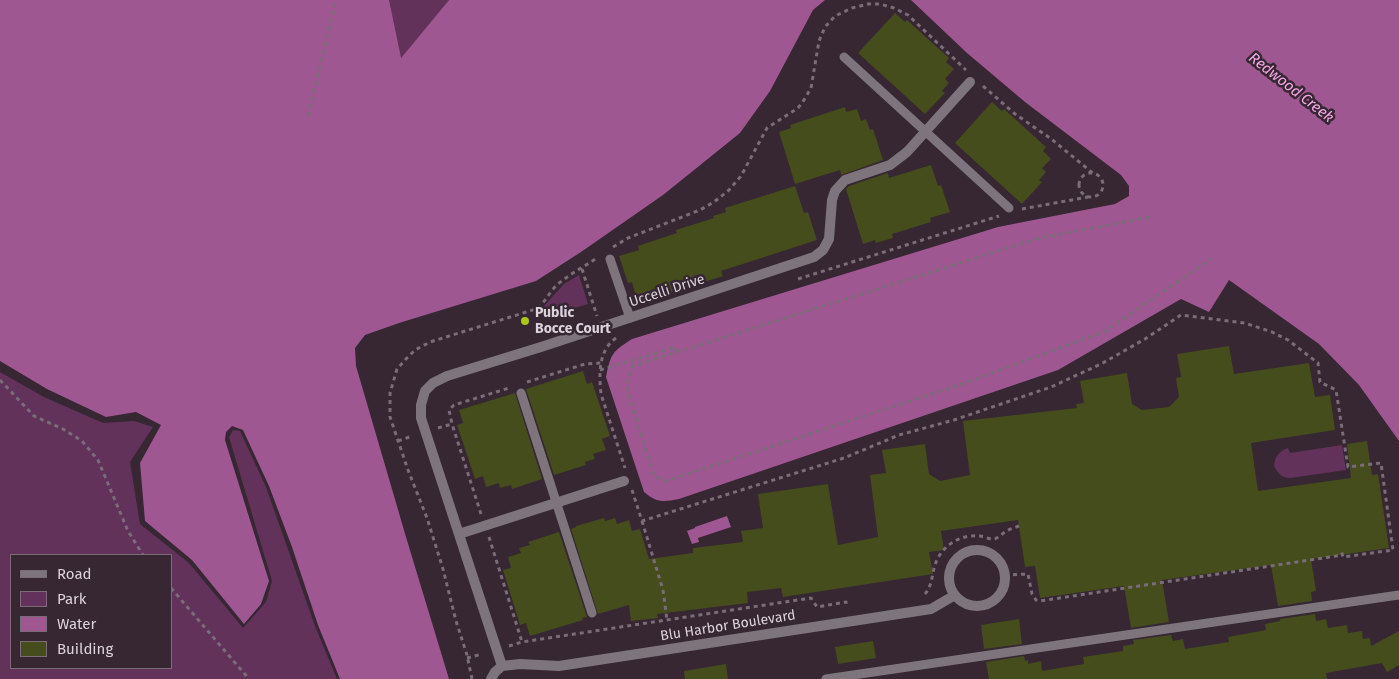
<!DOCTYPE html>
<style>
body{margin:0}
#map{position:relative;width:1399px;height:679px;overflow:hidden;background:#362733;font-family:"Fira Sans",sans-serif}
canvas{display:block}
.legend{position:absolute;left:10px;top:554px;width:162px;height:115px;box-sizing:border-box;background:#362733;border:1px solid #796c76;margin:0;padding:6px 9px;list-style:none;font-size:15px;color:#ddd3da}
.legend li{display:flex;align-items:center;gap:10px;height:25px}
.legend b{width:25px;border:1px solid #796c76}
</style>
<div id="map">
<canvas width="1399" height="679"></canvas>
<ul class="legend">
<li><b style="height:6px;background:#7e757c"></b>Road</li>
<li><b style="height:14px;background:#62325a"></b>Park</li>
<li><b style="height:14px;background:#9f5792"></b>Water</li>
<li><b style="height:14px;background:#444d1b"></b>Building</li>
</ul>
</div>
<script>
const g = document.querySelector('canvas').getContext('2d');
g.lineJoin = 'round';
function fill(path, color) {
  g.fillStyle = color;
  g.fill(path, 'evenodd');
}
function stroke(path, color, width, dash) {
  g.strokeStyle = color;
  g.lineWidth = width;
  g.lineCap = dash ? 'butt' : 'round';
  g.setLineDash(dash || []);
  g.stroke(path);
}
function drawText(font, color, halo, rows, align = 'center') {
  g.font = font + ' "Fira Sans",sans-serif';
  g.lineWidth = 5;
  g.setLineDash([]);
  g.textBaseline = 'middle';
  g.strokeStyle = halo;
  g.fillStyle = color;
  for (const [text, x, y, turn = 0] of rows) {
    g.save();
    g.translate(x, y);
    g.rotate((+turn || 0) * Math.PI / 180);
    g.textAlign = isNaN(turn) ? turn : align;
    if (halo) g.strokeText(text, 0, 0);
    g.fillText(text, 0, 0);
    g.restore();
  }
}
fill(new Path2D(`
 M145,0H449L401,58Z
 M579,275L588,304L547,316L544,306L564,284Z
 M0,372L44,397L103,423L134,421L153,427L130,462L140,524L189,563L243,628L266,602L272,581L229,437L233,430L240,431L266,487L315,626L337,679H0ZM11,555H171V668H11Z
 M1342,445L1346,470L1290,478C1282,478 1278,474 1274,466C1275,456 1279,451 1288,448L1290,453Z`), '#62325a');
fill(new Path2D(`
 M0,0H389L401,58L449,0H825L813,10L770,91L740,133L663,195L581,252L536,281L399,323L365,335L355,348L356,366L406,537L449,679H340L318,625L292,547L269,486L243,430L232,426L226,432L225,440L269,581L261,604L244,624L192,560L145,521L140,463L161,425L136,412L106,417L47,389L0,361Z
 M911,0H1399V441L1359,385L1319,344L1229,280L1209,312L1181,299L1058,370L679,499C663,502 657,503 644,492L606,377C611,353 612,352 632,339L998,227L1115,204L1129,196V186L1121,175L1025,102L967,53Z
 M727,516L731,527L698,538L699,542L692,544L687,531L695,528V527Z`), '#9f5792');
fill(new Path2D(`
 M895,13L905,22L907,20L949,58L946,62L954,69L945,79L949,83L942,91L945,93L925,114L858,53Z
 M992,102L1002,111L1004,109L1046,147L1043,151L1051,159L1042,168L1046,172L1039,180L1042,182L1022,204L955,143Z
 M845,107L846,112L857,109L861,121L866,119L870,130L873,129L883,160L841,175L840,170L795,184L779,132L791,128L790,125Z
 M931,165L938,186L941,185L950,212L930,218L931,222L892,234L893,238L876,243L875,240L863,244L846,189L849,186L888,173L889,178Z
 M795,186L804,213L808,212L817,240L721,271L723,276L638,303L632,282L628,283L619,256L639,250L638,246L677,233L676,230L714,218L713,216L726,212L725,208Z
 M1229,346L1234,374L1309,363L1315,397L1330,395L1335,430L1251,443L1258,491L1351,478L1347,444L1367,441L1372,475L1378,474L1389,548L1311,559L1316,591L1311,592L1312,601L1278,606L1271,565L1162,580L1169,622L1131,628L1124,586L1040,598L1035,566L1025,567L1018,520L941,531L944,550L929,552L933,574L783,597L781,588L747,592L748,603L657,614L658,618L631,621L629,605L598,614L571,529L576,527V526L604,518L605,521L615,518L617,524L629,520L632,531L640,529L649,559L693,553V548L743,542L741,531L763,528L758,494L828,484L838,545L878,537L870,475L886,473L882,450L925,444L929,474L940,481L970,475L963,421L1077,408L1076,404L1084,403L1080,381L1127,373L1132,404L1142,410L1169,407L1179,397L1176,378L1181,377L1177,354Z
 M583,371L587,384L592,382L610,436L602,439L606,450L593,454L595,459L585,462L586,465L554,475L526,389Z
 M515,393L542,479L512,489L511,485L500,488L499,483L486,487L483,476L475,479L457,425L463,423L459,410Z
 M559,532L587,617L582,618L583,620L530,636L526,623L520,625L503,570L511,568L508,557L521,553L519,548L530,545L528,542Z
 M1315,614L1316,621L1326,619L1328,628L1347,625L1348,633L1362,631L1363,639L1370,638L1371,646L1399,631V665L1387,672L1382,663L1326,673L1327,679H989L986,662L1024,656L1025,661L1028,660V664L1041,661L1042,671L1084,664L1083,657L1123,651V646L1134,644L1133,640L1171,635L1173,641L1183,639L1185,649L1229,642L1228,637L1266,630L1265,624L1280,621V619Z
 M1019,619L1022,644L984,649L981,625Z
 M873,641L876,658L838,664L835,647Z
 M726,664L728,679H685L684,671Z`), '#444d1b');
stroke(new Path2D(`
 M983,86L1015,114L1050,138L1094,174
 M308,116L336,0
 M1079 185a12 12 0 1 1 24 0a12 12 0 1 1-24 0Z
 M1022,209L1088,197
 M1149,217L1036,239L633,366L626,385L654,476L666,481L965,383L1105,331L1211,259
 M613,247L628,238L700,210L714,202L729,190L741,176L767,128L798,108L804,100L811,88L819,41L825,27L835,16L852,8L868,4H880L894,8L908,15L966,70
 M582,269L597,316
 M798,279L999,216
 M616,338C598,351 599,374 601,394L625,468
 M600,370L676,347L677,352
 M0,380L34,416L63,429L82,441L98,460L128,531L143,555
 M527,382L585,364L601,363
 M438,428L452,424
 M398,441L412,436
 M632,490L642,521L844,458L899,435L954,420L1051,387L1101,364L1145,339L1181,315L1245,323L1272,332L1288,340L1318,363L1320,382L1336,390L1348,467L1381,463L1393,550L1343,557L1341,550
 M481,514L452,424L449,410L454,405L509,388
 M642,521L663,590L667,620
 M489,537L522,642
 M1005,575L1028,574L1032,594L1036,600L1040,601L1343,555
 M171,588L249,679
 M925,594C934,584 931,570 938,558C946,543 963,534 980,536C985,537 991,540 995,539C999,537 1002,534 1005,532C1009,529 1014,528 1019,526
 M509,646L522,642L811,598L817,607L846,602L847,607
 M467,658L482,654
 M472,679L467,655L456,621L443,569L427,518L408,470L390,417V393L397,369L406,359L415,350L430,342L536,309C545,303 549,292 557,285C569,274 584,267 597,258`), '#7a6d77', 3, [4, 4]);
stroke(new Path2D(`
 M844,57L1009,208
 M610,259L630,318
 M521,393L592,613
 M826,679L1399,595`), '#7e757c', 9);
stroke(new Path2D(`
 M459,534L624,481
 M949 578a28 28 0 1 1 56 0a28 28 0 1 1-56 0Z
 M502,666L421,418V405L425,391L433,383L447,376L541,347L814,257L823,250L829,239L832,200L835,191L845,180L890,165L907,152L970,82
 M502,666L520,664L559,666L931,609L955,595
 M491,679L495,672L502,666`), '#7e757c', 10);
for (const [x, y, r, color] of [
 [525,321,5,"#abc614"]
]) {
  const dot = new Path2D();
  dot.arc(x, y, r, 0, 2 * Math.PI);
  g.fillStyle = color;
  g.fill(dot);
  stroke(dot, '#362733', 2);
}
drawText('14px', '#ddd3da', '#362733', [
 ["Uccelli Drive",667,291,-18],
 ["Blu Harbor Boulevard",728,626,-9]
]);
drawText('bold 14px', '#ddd3da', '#362733', [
 ["Public",535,313],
 ["Bocce Court",535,329]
], 'left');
drawText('italic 15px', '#f6a7e6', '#362733', [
 ["Redwood Creek",1291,88,38]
]);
</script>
